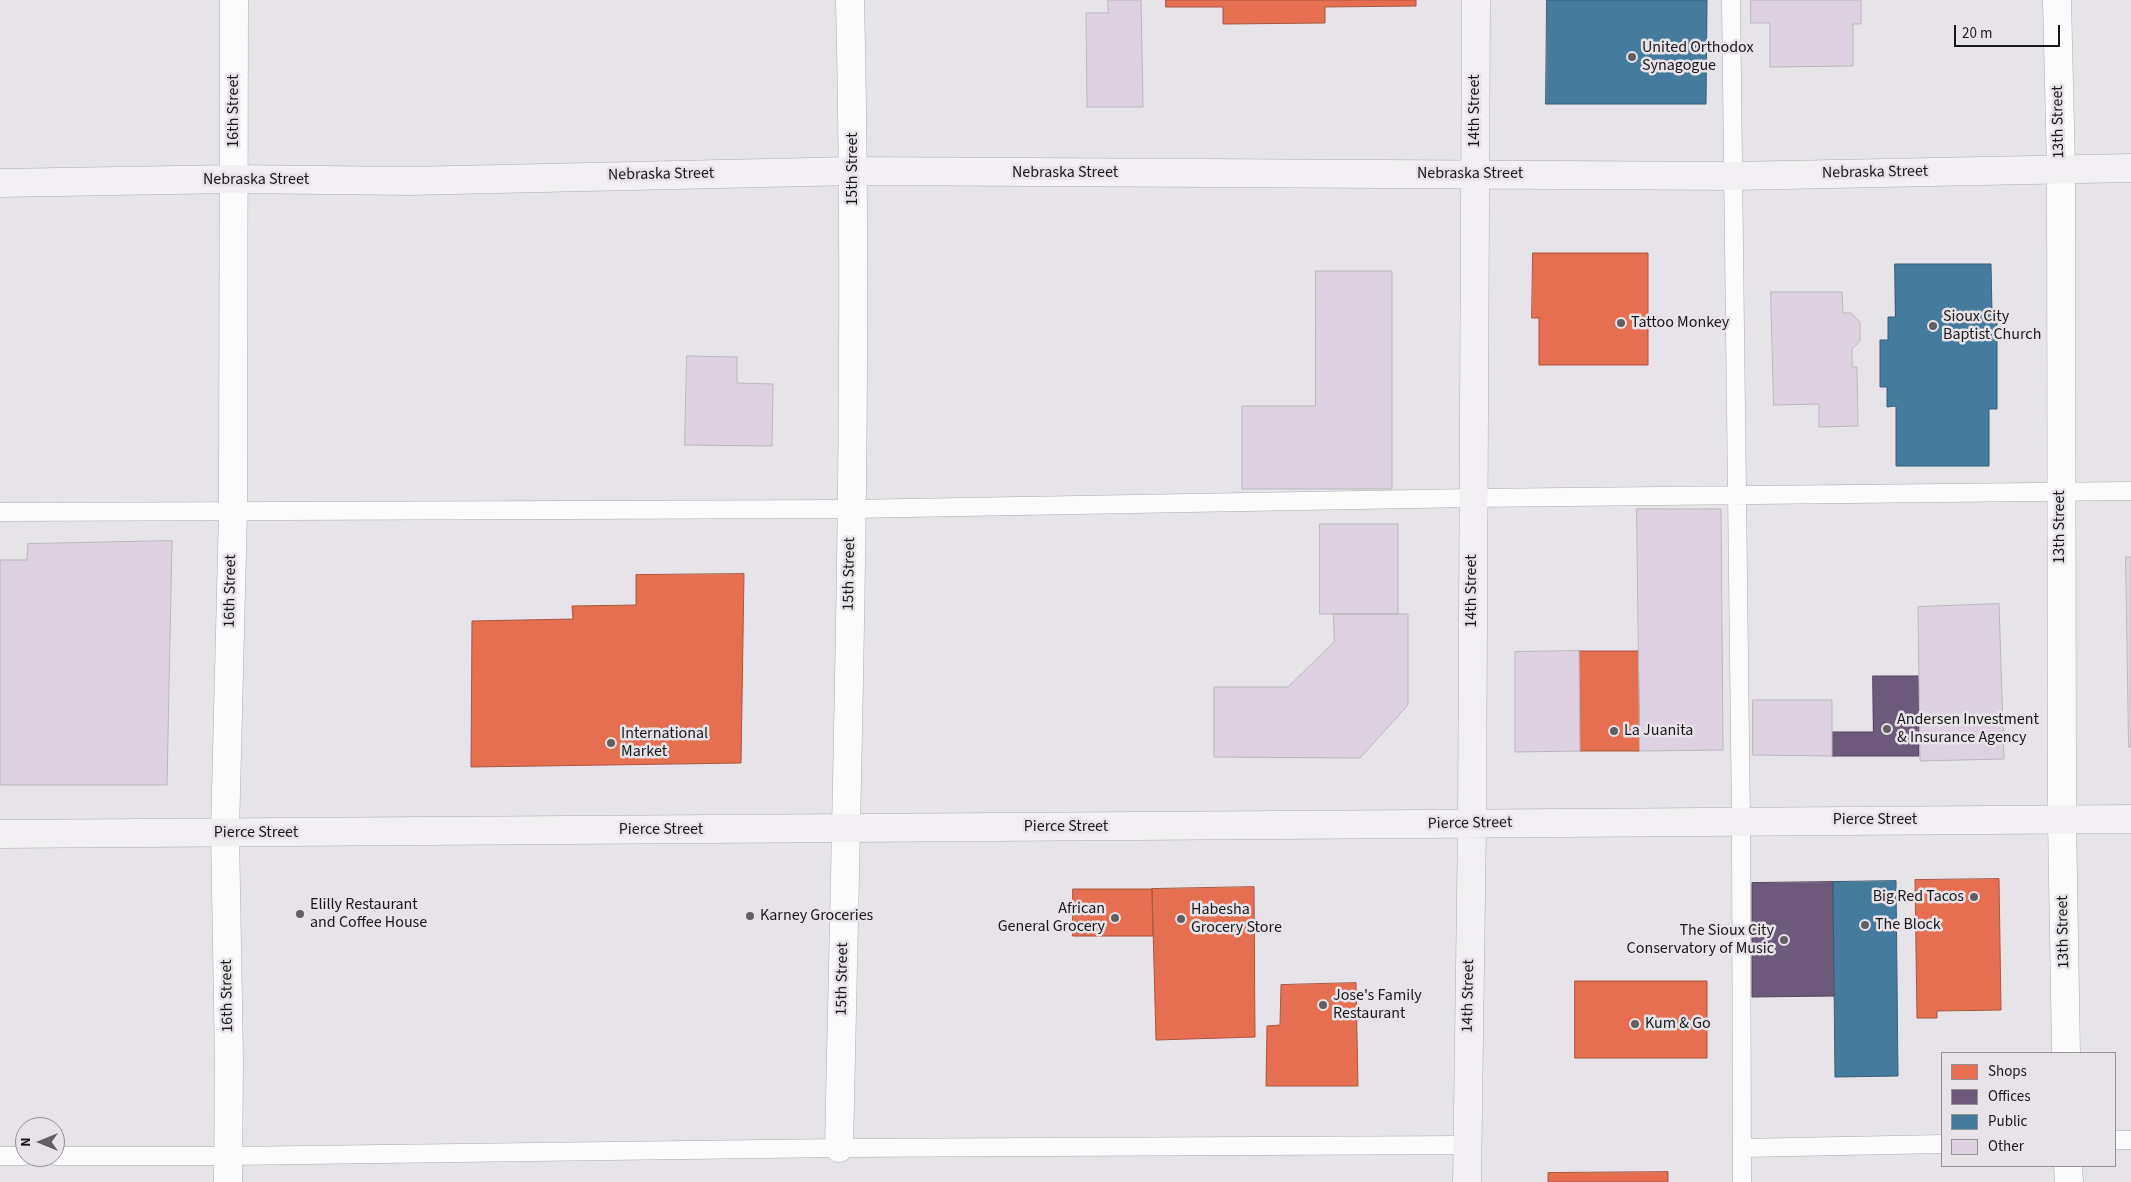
<!DOCTYPE html>
<style>
body{margin:0}
#map{position:relative;width:2131px;height:1182px;overflow:hidden;background:#e6e4e8;font-family:"Source Sans 3",sans-serif}
canvas{display:block}
.legend{position:absolute;left:1941px;top:1052px;width:175px;height:115px;box-sizing:border-box;background:#e7e3e9;border:1px solid #959296;margin:0;padding:6px 9px;list-style:none;font-size:15px;color:#191819}
.legend li{display:flex;align-items:center;gap:10px;height:25px}
.legend b{width:25px;border:1px solid #959296}
.north{position:absolute;left:15px;top:1117px;width:50px;height:50px;box-sizing:border-box;background:#e7e3e9;border:1px solid #959296;border-radius:50%;rotate:270deg;font-size:14px;font-weight:700;line-height:20px;text-align:center;color:#191819}
.north::after{content:'';display:block;margin:auto;width:18px;height:22px;background:#615f61;clip-path:polygon(50% 0,100% 100%,50% 72%,0 100%)}
.scale{position:absolute;left:1954px;top:25px;width:106px;height:22px;box-sizing:border-box;border:2px solid #191819;border-top:0;padding-left:6px;font-size:15px;line-height:18px;white-space:nowrap;color:#191819;-webkit-text-stroke:4px #e7e3e9;paint-order:stroke}
</style>
<div id="map">
<canvas width="2131" height="1182"></canvas>
<ul class="legend">
<li><b style="height:14px;background:#e76f51"></b>Shops</li>
<li><b style="height:14px;background:#6d597a"></b>Offices</li>
<li><b style="height:14px;background:#457b9d"></b>Public</li>
<li><b style="height:14px;background:#ded2e2"></b>Other</li>
</ul>
<div class="north">N</div>
<div class="scale">20 m</div>
</div>
<script>
const g = document.querySelector('canvas').getContext('2d');
g.lineJoin = 'round';
function fill(path, color) {
  g.fillStyle = color;
  g.fill(path, 'evenodd');
}
function stroke(path, color, width, dash) {
  g.strokeStyle = color;
  g.lineWidth = width;
  g.lineCap = dash ? 'butt' : 'round';
  g.setLineDash(dash || []);
  g.stroke(path);
}
function drawText(font, color, halo, rows, align = 'center') {
  g.font = font + ' "Source Sans 3",sans-serif';
  g.lineWidth = 5;
  g.setLineDash([]);
  g.textBaseline = 'middle';
  g.strokeStyle = halo;
  g.fillStyle = color;
  for (const [text, x, y, turn = 0] of rows) {
    g.save();
    g.translate(x, y);
    g.rotate((+turn || 0) * Math.PI / 180);
    g.textAlign = isNaN(turn) ? turn : align;
    if (halo) g.strokeText(text, 0, 0);
    g.fillText(text, 0, 0);
    g.restore();
  }
}
const shops = new Path2D(`
 M1166,0H1416V6L1325,7V23L1223,24V7H1166Z
 M1533,253H1648V365H1539V318H1532Z
 M744,574L741,763L471,767L472,621L573,619L572,606L636,605V575Z
 M1579,651H1639L1640,751H1580Z
 M1999,879L2001,1010L1937,1011V1018H1917L1915,880Z
 M1254,887L1255,1037L1156,1040L1152,889Z
 M1073,889H1152L1153,936H1073Z
 M1575,981H1707V1058H1575Z
 M1356,983L1358,1086H1266L1267,1026L1280,1025L1281,985Z
 M1668,1172V1182H1548V1173Z`);
fill(shops, '#e76f51');
stroke(shops, '#a95540', 1);
const offices = new Path2D(`
 M1873,676H1919V756H1832V732H1873Z
 M1833,882L1834,996L1752,997V883Z`);
fill(offices, '#6d597a');
stroke(offices, '#54465d', 1);
const public = new Path2D(`
 M1547,0H1707L1706,104H1546Z
 M1895,264H1991L1992,314H1997V409H1989V466H1896V406L1887,407V387H1880V340H1888V317H1895Z
 M1896,881L1898,1076L1835,1077L1833,882Z`);
fill(public, '#457b9d');
stroke(public, '#385d75', 1);
const building = new Path2D(`
 M1108,0H1141L1143,107H1087L1086,13H1108Z
 M1751,0H1861V24H1853V66L1770,67V23H1751Z
 M1316,271H1392V489H1242V406H1315Z
 M1771,292H1842L1843,313H1851L1860,322V341L1852,349V367H1857L1858,426L1819,427V404L1774,405Z
 M687,356L737,357V383L773,384L772,446L685,445Z
 M1637,509H1721L1723,750L1640,751Z
 M1320,524H1398V614H1320Z
 M172,541L167,785H0V560H27L28,544Z
 M2126,557H2131V747H2129Z
 M1999,604L2004,759L1920,761L1918,607Z
 M1334,614H1408V705L1360,758L1214,757V687H1288L1334,642Z
 M1579,651L1580,751L1515,752V652Z
 M1753,700H1832V756L1753,755Z`);
fill(building, '#ded2e2');
stroke(building, '#b9b7ba', 1);
const service = new Path2D(`
 M1731,0L1741,821L1742,1182
 M0,512L851,509L1472,498L2131,491
 M2115,1140H2131
 M1742,1148L1942,1144
 M0,1156H25
 M55,1156H229L839,1148L1467,1145`);
const minor = new Path2D(`
 M2057,0L2061,169L2062,819L2066,1053
 M839,1148C847,766 859,383 850,0
 M2068,1166L2069,1182
 M228,1182L229,1060L225,833L233,511L234,0`);
const secondary = new Path2D(`
 M0,183L233,179L409,181L854,171L1734,176L2131,168
 M0,834L2131,819
 M1467,1182L1472,825L1476,0`);
stroke(service, '#aeacaf', 19);
stroke(minor, '#aeacaf', 29);
stroke(secondary, '#aeacaf', 29);
stroke(service, '#fbfbfc', 18);
stroke(minor, '#fbfbfc', 28);
stroke(secondary, '#f2f0f2', 28);
for (const [x, y, r, color] of [
 [1632,57,5,"#615f61"],
 [1621,323,5,"#615f61"],
 [1933,326,5,"#615f61"],
 [1887,729,5,"#615f61"],
 [1614,731,5,"#615f61"],
 [611,743,5,"#615f61"],
 [1974,897,5,"#615f61"],
 [300,914,5,"#615f61"],
 [750,916,5,"#615f61"],
 [1115,918,5,"#615f61"],
 [1181,919,5,"#615f61"],
 [1865,925,5,"#615f61"],
 [1784,940,5,"#615f61"],
 [1323,1005,5,"#615f61"],
 [1635,1024,5,"#615f61"]
]) {
  const dot = new Path2D();
  dot.arc(x, y, r, 0, 2 * Math.PI);
  g.fillStyle = color;
  g.fill(dot);
  stroke(dot, '#e7e3e9', 2);
}
drawText('16px', '#191819', '#e7e3e9', [
 ["United Orthodox",1642,48],
 ["Synagogue",1642,66],
 ["Sioux City",1943,317],
 ["Baptist Church",1943,335],
 ["Tattoo Monkey",1631,323],
 ["Andersen Investment",1897,720],
 ["& Insurance Agency",1897,738],
 ["La Juanita",1624,731],
 ["International",621,734],
 ["Market",621,752],
 ["Big Red Tacos",1964,897,"right"],
 ["Elilly Restaurant",310,905],
 ["and Coffee House",310,923],
 ["African",1105,909,"right"],
 ["General Grocery",1105,927,"right"],
 ["Habesha",1191,910],
 ["Grocery Store",1191,928],
 ["Karney Groceries",760,916],
 ["The Block",1875,925],
 ["The Sioux City",1774,931,"right"],
 ["Conservatory of Music",1774,949,"right"],
 ["Jose's Family",1333,996],
 ["Restaurant",1333,1014],
 ["Kum & Go",1645,1024]
], 'left');
drawText('16px', '#191819', '#e7e3e9', [
 ["16th Street",234,111,-90],
 ["14th Street",1475,111,-90],
 ["13th Street",2059,122,-91],
 ["15th Street",853,169,-90],
 ["Nebraska Street",1065,173],
 ["Nebraska Street",1875,173,-1],
 ["Nebraska Street",1470,174],
 ["Nebraska Street",661,175,-1],
 ["Nebraska Street",256,180],
 ["13th Street",2060,527,-90],
 ["15th Street",850,574,-89],
 ["16th Street",231,591,-89],
 ["14th Street",1472,591,-90],
 ["Pierce Street",1875,820],
 ["Pierce Street",1470,824,-1],
 ["Pierce Street",1066,827],
 ["Pierce Street",661,830],
 ["Pierce Street",256,833],
 ["13th Street",2064,932,-91],
 ["15th Street",843,979,-89],
 ["16th Street",228,996,-91],
 ["14th Street",1469,996,-89]
]);
</script>
